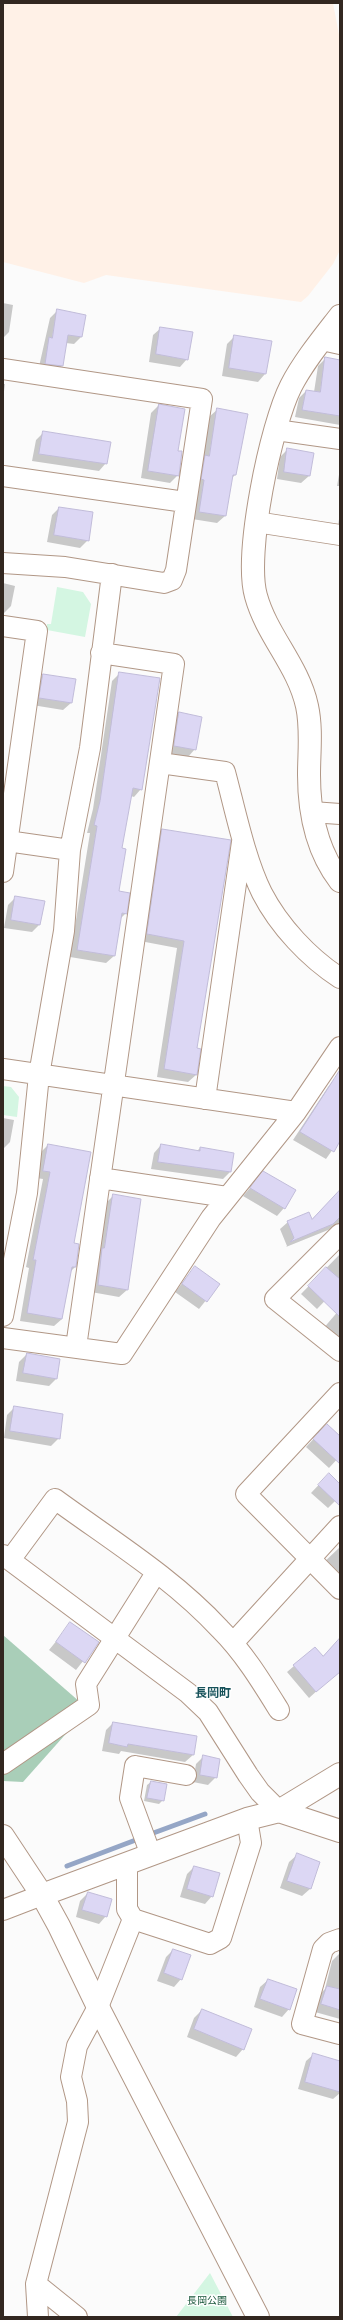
<!DOCTYPE html>
<meta charset="utf-8">
<style>
body{margin:0}
#map{position:relative;width:343px;height:2320px;overflow:hidden;background:#fbfbfb;font-family:"Open Sans",sans-serif}
canvas{display:block}
.frame{position:absolute;inset:0;border:4px solid #322720;pointer-events:none}
</style>
<div id="map">
<canvas width="343" height="2320"></canvas>
<div class="frame"></div>
</div>
<script>
const g = document.querySelector('canvas').getContext('2d');
g.lineJoin = 'round';
function fill(path, color) {
  g.fillStyle = color;
  g.fill(path, 'evenodd');
}
function stroke(path, color, width, dash) {
  g.strokeStyle = color;
  g.lineWidth = width;
  g.lineCap = dash ? 'butt' : 'round';
  g.setLineDash(dash || []);
  g.stroke(path);
}
function drawText(font, color, halo, rows, align = 'center') {
  g.font = font + ' "Open Sans","Noto Sans JP",sans-serif';
  g.lineWidth = 3;
  g.setLineDash([]);
  g.textBaseline = 'middle';
  g.strokeStyle = halo;
  g.fillStyle = color;
  for (const [text, x, y, turn = 0] of rows) {
    g.save();
    g.translate(x, y);
    g.rotate((+turn || 0) * Math.PI / 180);
    g.textAlign = isNaN(turn) ? turn : align;
    if (halo) g.strokeText(text, 0, 0);
    g.fillText(text, 0, 0);
    g.restore();
  }
}
fill(new Path2D(`
 M3,3H333L340,40V250L333,264L308,296L301,302L106,275L84,283L3,262Z`), '#fff1e7');
fill(new Path2D(`
 M57,587L83,592L91,604L85,637L47,630V624H51Z
 M3,1086L11,1087L19,1097L17,1117L3,1115Z
 M210,2273L233,2317H176Z`), '#d4f6e2');
fill(new Path2D(`
 M3,1635L88,1709L23,1782L3,1781Z`), '#a9ceb8');
fill(new Path2D(`
 M3,303L13,305L9,332L3,338Z
 M57,311L81,337L74,344L66,343L62,366L55,373L38,371L50,318Z
 M161,328L187,359L180,367L149,362L153,335Z
 M235,336L271,342L265,374L258,382L222,376L227,344Z
 M326,358L340,361V425L295,417L299,398L306,391L314,392L318,366Z
 M3,384H5L3,399Z
 M159,405L177,451L178,475L170,483L141,478L151,413Z
 M218,409L235,475L231,479L225,516L217,523L192,519L210,416Z
 M43,433L106,463L99,471L32,461L36,440Z
 M288,449L309,476L301,483L277,479L280,457Z
 M340,469V486H337Z
 M59,508L88,540L80,548L47,542L52,515Z
 M340,512V526H338Z
 M3,583L15,586L11,606L4,613Z
 M120,673L141,789L134,797L131,796L121,849L118,892L126,913L120,919L114,956L106,963L70,957L90,833H87L93,809L112,681Z
 M43,675L75,680L71,703L63,710L32,705L36,682Z
 M179,713L195,749L188,757L167,753L172,721Z
 M162,830L230,841L196,1049V1075L188,1082L157,1077L177,948L140,941L155,838Z
 M16,897L44,902L39,925L32,932L4,928L8,905Z
 M335,1079L340,1082V1139L326,1159L293,1140L328,1087Z
 M3,1118L14,1120L10,1142L3,1149Z
 M48,1145L73,1244L75,1267L70,1272L62,1319L54,1326L20,1321L29,1268L26,1267L43,1179L36,1178L40,1153Z
 M161,1145L197,1151L200,1148L230,1172L223,1179L151,1169L154,1153Z
 M263,1173L284,1208L277,1216L243,1196Z
 M114,1195L127,1290L119,1297L91,1292L106,1203Z
 M340,1208V1224L338,1226L286,1247L287,1246L280,1229L288,1222L311,1221Z
 M340,1254V1285L317,1309L301,1294Z
 M195,1267L219,1284L199,1309L175,1292Z
 M340,1309V1344L322,1330Z
 M27,1354L56,1379L49,1386L16,1381L19,1362Z
 M15,1407L59,1438L51,1446L4,1438L7,1415Z
 M320,1432L340,1437V1456L329,1468L306,1447Z
 M329,1474L340,1485V1496L328,1508L311,1493Z
 M340,1547V1582L321,1565Z
 M71,1623L98,1642L76,1670L49,1650Z
 M340,1640V1670L309,1698L287,1672L315,1648L323,1657Z
 M113,1723L193,1755L185,1762L121,1751L119,1754L102,1751L106,1730Z
 M204,1756L216,1777L208,1785L193,1782L196,1764Z
 M151,1782L163,1800L159,1804L144,1801L147,1785Z
 M297,1855L319,1863L310,1889L302,1896L280,1888L289,1862Z
 M194,1867L212,1896L205,1904L180,1897L187,1874Z
 M88,1893L106,1916L99,1924L76,1917L80,1901Z
 M173,1950L181,1979L174,1987L157,1981L166,1957Z
 M340,1953V2019L315,2012L320,1994L325,1989L332,1961Z
 M268,1980L289,2009L282,2017L254,2007L260,1987Z
 M202,2010L243,2049L236,2057L187,2037L194,2018Z
 M314,2054L340,2062V2093L333,2099L298,2089L306,2061Z`), '#0003');
stroke(new Path2D(`
 M148,1835L205,1814
 M67,1866L141,1838`), '#95a6c6', 5);
const building = new Path2D(`
 M57,309L86,315L82,337L68,335L63,366L45,364L49,337L52,338Z
 M160,327L193,332L188,360L156,354Z
 M234,335L272,341L266,374L229,368Z
 M325,357L340,360V416L302,410L306,390L320,392Z
 M159,404L185,409L178,451H182L179,476L148,471Z
 M217,408L248,414L236,475H233L226,516L199,512L204,480L201,479L205,455L209,456Z
 M43,431L111,442L107,464L39,454Z
 M287,448L314,453L310,476L284,472Z
 M59,507L93,512L89,541L54,535Z
 M119,672L160,678L142,790L133,788L122,848L126,849L119,891L130,893L127,914L122,913L115,956L77,950L97,826L94,825L100,801Z
 M43,674L76,679L72,703L39,698Z
 M179,712L202,717L196,750L174,746Z
 M162,829L231,840L197,1048L201,1049L197,1075L164,1069L184,941L147,934Z
 M15,896L45,901L40,925L11,920Z
 M340,1070V1141L334,1152L300,1132Z
 M48,1144L91,1152L74,1243L79,1244L76,1267H72L62,1319L27,1313L36,1260H33L50,1172L43,1171Z
 M161,1144L200,1151V1147L234,1153L231,1172L158,1162Z
 M263,1171L296,1190L285,1209L250,1188Z
 M340,1190V1217L333,1224L290,1242L294,1238L287,1221L309,1212L312,1219Z
 M113,1194L141,1199L128,1290L98,1285L102,1248H104Z
 M195,1266L220,1284L207,1302L182,1284Z
 M326,1267L340,1279V1317L308,1286Z
 M27,1353L60,1359L57,1379L23,1373Z
 M14,1406L63,1414L60,1439L10,1431Z
 M327,1424L340,1436V1464L313,1439Z
 M329,1473L340,1484V1506L318,1485Z
 M70,1622L99,1642L85,1663L56,1642Z
 M340,1638V1672L316,1692L293,1665L315,1647L323,1656Z
 M113,1722L197,1736L194,1755L128,1744L127,1747L109,1743Z
 M203,1755L220,1759L217,1778L200,1775Z
 M151,1781L167,1784L164,1801L147,1798Z
 M297,1853L320,1862L311,1889L287,1881Z
 M194,1866L220,1873L213,1897L187,1889Z
 M88,1892L112,1899L107,1917L82,1910Z
 M173,1949L191,1955L182,1980L164,1973Z
 M268,1979L297,1989L290,2010L260,1999Z
 M327,1986L340,1989V2010L321,2004Z
 M202,2009L252,2029L244,2050L194,2029Z
 M313,2053L340,2061V2092L305,2082Z`);
fill(building, '#dcd7f4');
stroke(building, '#c1bcd9', 1);
const minor = new Path2D(`
 M322,340L340,344
 M3,369L202,399L176,570L172,580L164,583L65,567L3,563
 M276,430L340,439
 M3,476L185,502
 M256,522L340,535
 M3,626L37,631L3,872
 M160,763L225,772C235,809 245,859 262,893C279,926 309,958 340,978
 M312,812L340,814
 M7,841L70,850
 M3,1069L296,1112L211,1218L122,1354L3,1338
 M205,1099L242,842
 M296,1112L340,1047
 M100,1178L227,1197
 M340,1234L275,1299L340,1351
 M3,1316L27,1193L39,1075L64,931L70,850L90,748L112,574
 M76,1347L174,664L101,653
 M340,1393L246,1494L340,1589
 M3,1555L188,1693L208,1712L248,1775L260,1792L279,1811
 M10,1560L55,1499C111,1540 173,1578 220,1629C244,1653 261,1681 279,1710
 M233,1643L340,1526
 M3,1764L89,1705L86,1684L156,1573
 M151,1855L130,1798L135,1766L186,1775
 M3,1910L42,1895
 M133,1919L210,1944L221,1938L251,1843L247,1819
 M340,1939L329,1943L323,1949L302,2024L340,2034
 M36,2284L77,2317
 M38,2317L36,2284L78,2122L77,2101L71,2077L77,2046L98,2007L133,1919L127,1909V1864`);
const tertiary = new Path2D(`
 M340,316C323,338 304,361 291,386C271,425 244,554 256,596C267,636 298,665 307,706C312,729 309,752 309,775C309,813 317,851 340,881
 M279,1811L340,1831
 M3,1836L42,1895L59,1926L98,2007L258,2317
 M42,1895L247,1819L279,1811L340,1774`);
stroke(minor, '#b19786', 22);
stroke(tertiary, '#b19786', 24);
stroke(minor, '#fff', 20);
stroke(tertiary, '#fff', 22);
drawText('10px', '#18573a', '#fff', [
 ["長岡公園",207,2301]
]);
drawText('bold 12px', '#17525a', '#fff', [
 ["長岡町",213,1694]
]);
</script>
